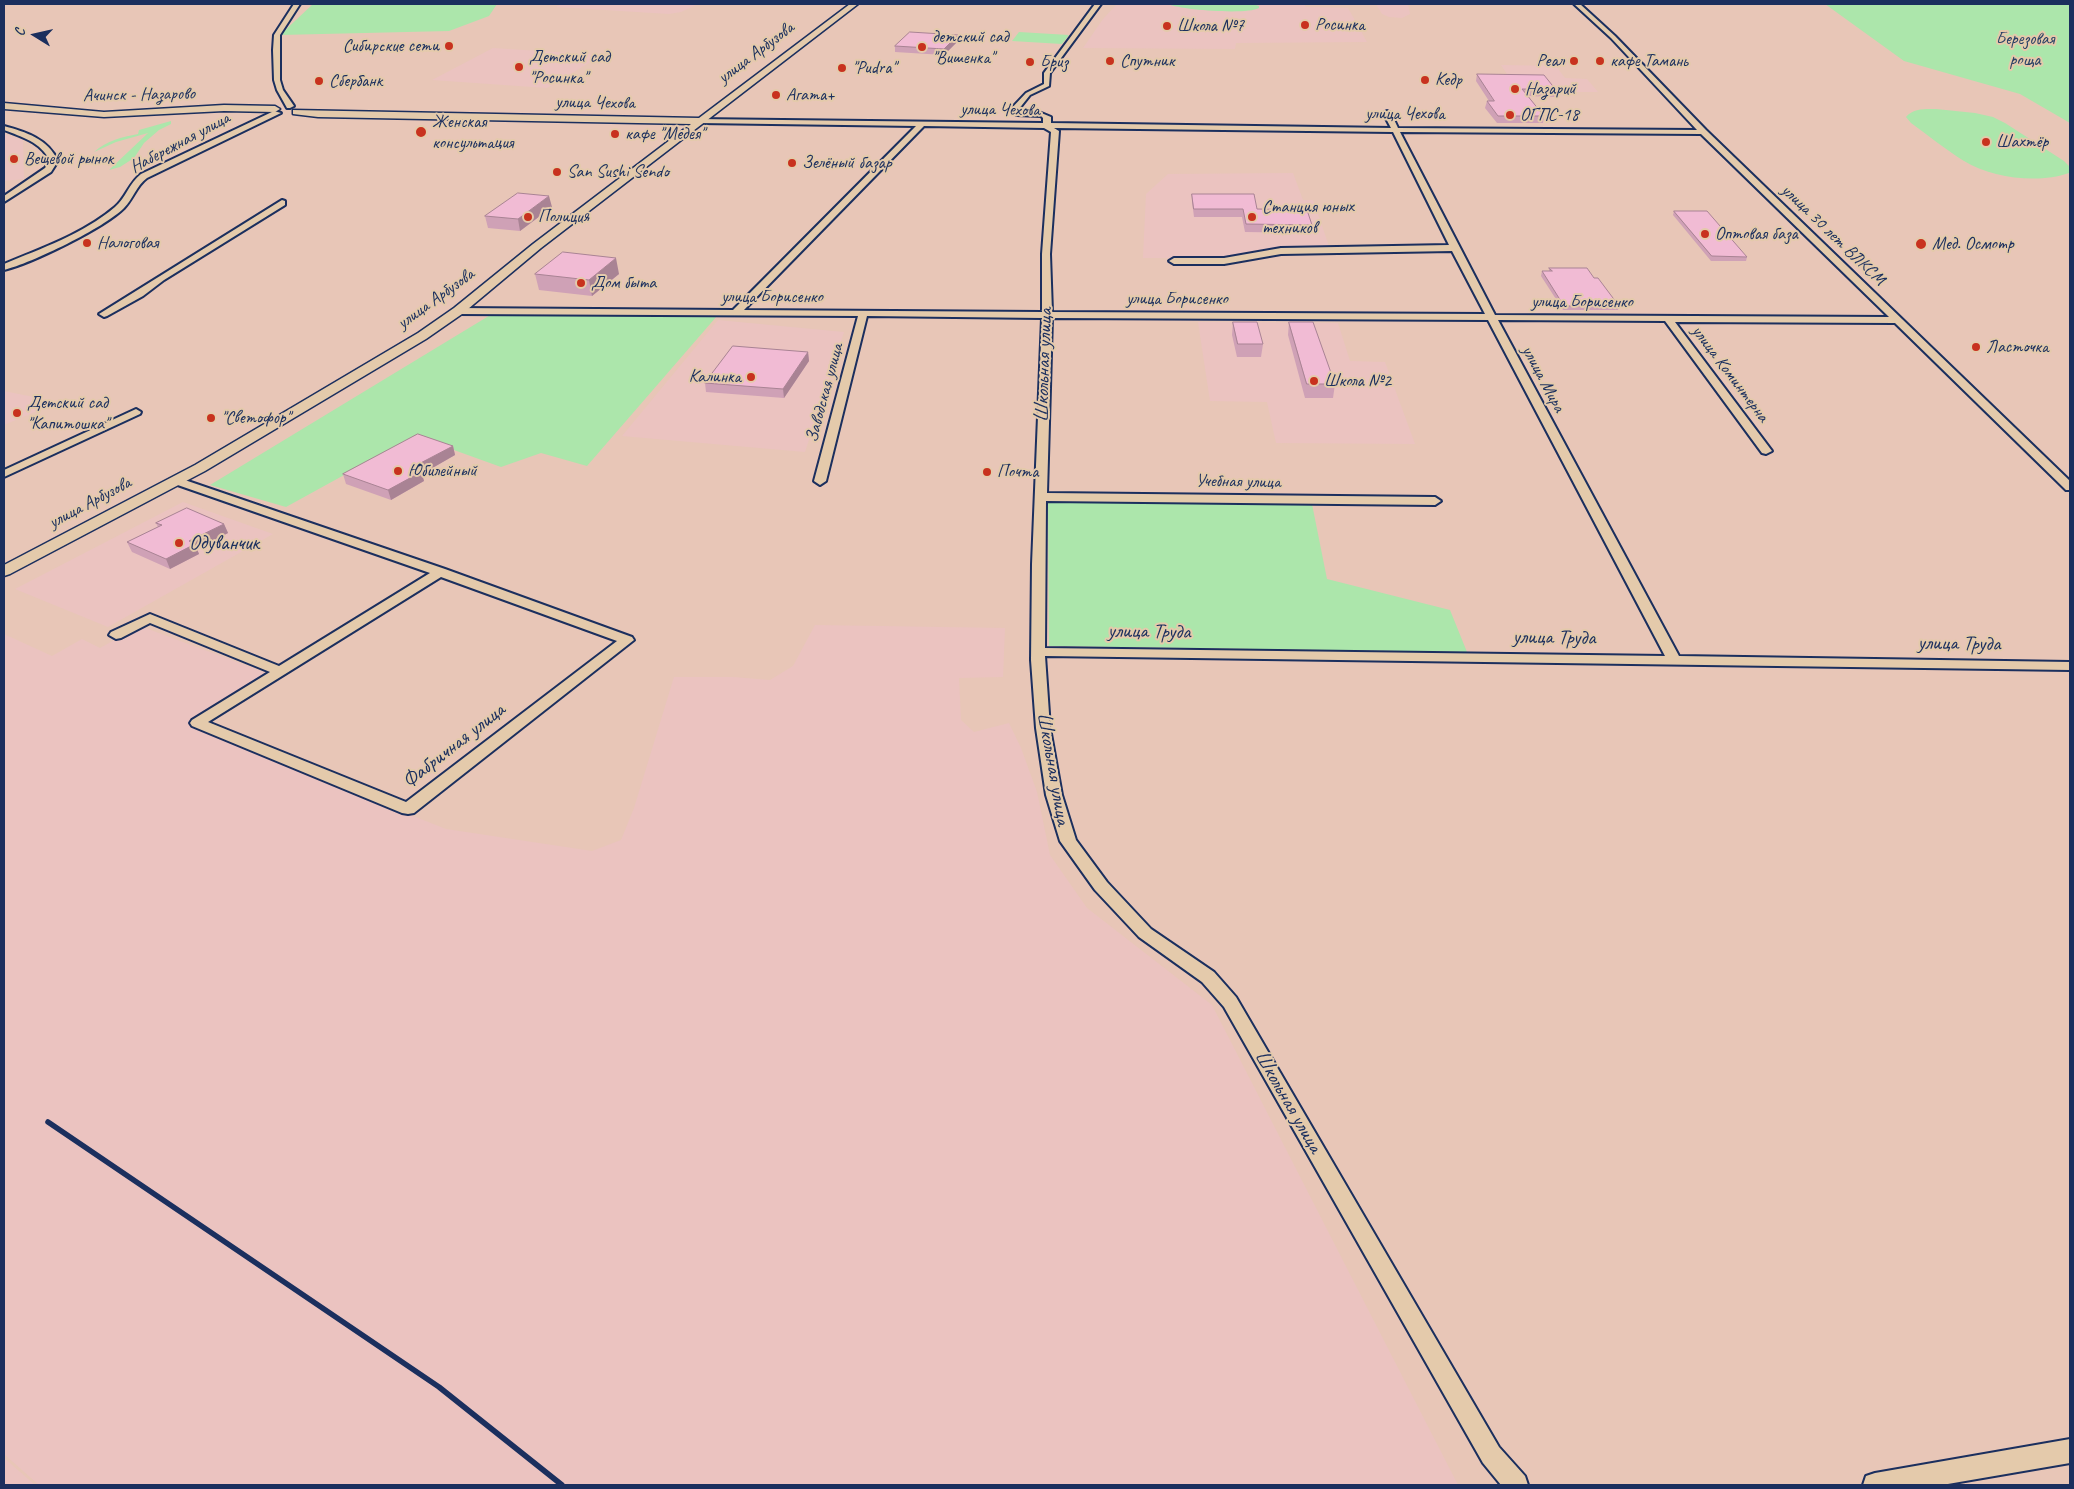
<!DOCTYPE html>
<meta charset="utf-8">
<style>
body{margin:0}
#map{position:relative;width:2074px;height:1489px;overflow:hidden;background:#e8c6b7;font-family:Caveat,sans-serif}
canvas{display:block}
.frame{position:absolute;inset:0;border:5px solid #1b2f5e;pointer-events:none}
.north{position:absolute;left:10px;top:10px;width:50px;height:50px;-webkit-text-stroke:4px #e4caab;paint-order:stroke;rotate:280deg;font-size:14px;font-weight:700;line-height:20px;text-align:center;color:#1b2f5e}
.north::after{content:'';display:block;margin:auto;width:18px;height:22px;background:#1b2f5e;clip-path:polygon(50% 0,100% 100%,50% 72%,0 100%)}
</style>
<div id="map">
<canvas width="2074" height="1489"></canvas>
<div class="frame"></div>
<div class="north">С</div>
</div>
<script>
const g = document.querySelector('canvas').getContext('2d');
g.lineJoin = 'round';
function fill(path, color) {
  g.fillStyle = color;
  g.fill(path, 'evenodd');
}
function stroke(path, color, width, dash) {
  g.strokeStyle = color;
  g.lineWidth = width;
  g.lineCap = dash ? 'butt' : 'round';
  g.setLineDash(dash || []);
  g.stroke(path);
}
function drawText(font, color, halo, rows, align = 'center') {
  g.font = font + ' Caveat,sans-serif';
  g.lineWidth = 4;
  g.setLineDash([]);
  g.textBaseline = 'middle';
  g.strokeStyle = halo;
  g.fillStyle = color;
  for (const [text, x, y, turn = 0] of rows) {
    g.save();
    g.translate(x, y);
    g.rotate((+turn || 0) * Math.PI / 180);
    g.textAlign = isNaN(turn) ? turn : align;
    if (halo) g.strokeText(text, 0, 0);
    g.fillText(text, 0, 0);
    g.restore();
  }
}
fill(new Path2D(`
 M562,4H698L681,12L669,14L556,7Z
 M1117,4H1304L1306,7L1348,8L1367,42L1236,43L1235,49L1083,48L1103,19Z
 M1376,4H1408L1410,14L1402,18L1389,17L1382,14Z
 M493,48L602,55L547,88L432,80Z
 M1501,65L1556,66L1565,78L1587,79L1598,92H1555L1511,80Z
 M4,134L23,140L24,179L4,181Z
 M1293,173L1303,200H1313L1329,246L1288,247L1228,258H1143L1146,194L1168,174Z
 M718,320L844,332L805,452L622,436Z
 M1198,322L1338,323L1350,361L1385,362L1415,444L1276,443L1267,402L1210,401Z
 M4,391L58,402L4,425Z
 M183,502L273,534L108,627L15,589Z
 M815,625L1005,628L1003,677L959,678L961,720L974,732L1009,723L1021,748L1037,792L1050,855L1087,908L1212,1005L1458,1485H39L4,1454V634L52,656L82,639L100,648L140,626L269,674L189,725L289,767L446,829L592,851L621,840L634,808L674,677H733L770,680L793,666Z
 M4,1458L35,1485H4Z`), '#ebc3c0');
fill(new Path2D(`
 M313,4H497L489,16L449,31L280,35Z
 M1168,4H1253L1259,6V8C1247,15 1181,10 1168,4Z
 M1825,4H2070V123L2020,94L1904,61Z
 M1019,32L1069,35L1062,44L1012,41Z
 M1936,109L1975,113L1993,117L2005,123L2064,161L2070,167L2069,173C2038,184 1992,178 1964,161C1946,150 1928,135 1911,123L1906,117C1913,108 1926,109 1936,109Z
 M171,121V124L159,130L144,143L134,158L120,167L109,170L148,133L116,142L94,152C106,141 122,137 138,134L139,130Z
 M492,314L717,316L587,466L541,453L501,467L415,436L286,507L210,485Z
 M1048,502L1312,504L1327,579L1450,610L1467,652L1049,646Z`), '#ace6ab');
const minor = new Path2D(`
 M294,4H300L280,35V80L283,90L294,106L290,108H287L277,90L274,80L273,50L274,35Z
 M1095,4H1101L1050,73L1049,86L1030,95L1018,110L1039,112L1051,117V123L1391,128L1383,113L1387,111L1391,113L1398,128L1697,130L1611,38L1574,4H1580L1615,36L1706,130L2070,481V490H2066L1895,323L1675,322L1772,451L1766,454L1762,453L1665,321L1498,320L1679,656L2070,662V670L1045,656L1050,728L1062,795L1076,840L1107,882L1151,929L1214,972L1236,997L1499,1447L1525,1476L1528,1485H1501L1483,1463L1224,1007L1202,982L1139,937L1095,890L1060,841L1046,795L1036,728L1031,660L1032,564L1042,318L867,316L826,481L820,485L814,481L858,316L458,314L453,311L458,308L733,310L916,126L699,123L695,121L696,119L1043,123V118L1041,116L1017,115L1009,111L1026,93L1044,84V73ZM924,126L1044,128L1051,132L1042,254V312L744,310ZM1054,128L1393,132L1449,245L1281,248L1224,258H1174L1169,261L1174,264H1224L1281,254L1452,251L1485,314L1052,312L1050,254L1059,131ZM1400,132L1701,134L1889,317L1495,315ZM1052,318L1488,320L1665,656L1045,648L1046,501L1435,505L1441,501L1435,497L1047,493Z
 M274,111L281,113L147,178C136,186 133,199 124,208C104,228 32,263 4,270V264C42,248 83,234 115,207C126,198 129,183 141,174Z
 M4,126C26,132 48,139 58,161L51,172L4,202V196L45,168L50,161C41,142 22,137 4,130Z
 M282,200L285,201V205L164,280L143,296L107,316L104,317L99,314Z
 M136,409L141,412L140,414L4,477V470Z
 M176,477L445,569L632,637L634,640L414,813L408,814L402,813L192,726L190,723L192,720L270,672L150,623L121,638L116,639L109,635L111,632L150,614L279,666L430,573L172,483L170,481L172,479ZM441,577L617,641L406,802L208,722Z
 M2070,1439V1463L1942,1485H1863L1866,1476L1875,1473Z`);
const tertiary = new Path2D(`
 M850,4H858L541,248L462,314L426,339L205,471L10,574L4,576V565L195,465L418,333L454,308L533,244L691,124L318,117L293,114V110L699,118Z
 M4,103L104,112L224,105L275,106L280,109L275,112L224,111L104,117L4,109Z`);
stroke(minor, '#1b2f5e', 4);
stroke(tertiary, '#1b2f5e', 3);
fill(minor, '#e4caab');
fill(tertiary, '#e4caab');
stroke(new Path2D(`
 M48,1122L439,1387L562,1485`), '#1b2f5e', 5.5);
fill(new Path2D(`
 M958,35V41L944,55L895,52V46Z
 M1477,74L1556,90L1555,97L1528,96L1544,116L1543,123H1497L1485,108L1487,101H1489L1476,81Z
 M1192,194L1257,209L1312,225L1311,233L1245,232L1242,217H1194L1192,201Z
 M552,207L520,231L488,228L485,216Z
 M1674,211L1747,257L1746,261H1711L1673,215Z
 M1549,268L1594,278L1619,306L1618,310H1563L1541,276L1542,271H1549Z
 M535,274H619L592,296L539,290Z
 M1233,322L1263,344L1261,357H1237L1232,335Z
 M1289,322L1335,384L1333,398H1305L1288,335Z
 M808,352L809,361L784,398L706,392L705,383Z
 M453,446L455,455L422,474L424,481L391,500L346,484L343,474Z
 M156,523L224,524L228,533L197,549L199,554L170,569L132,552L127,542L158,527Z`), '#cfa1b6');
fill(new Path2D(`
 M958,35V41L944,55V49Z
 M549,196L552,207L520,231L518,219Z
 M616,258L619,274L592,296L589,280Z
 M808,352L809,361L784,398L783,389Z
 M453,446L455,455L422,474L424,481L391,500L388,490L411,468Z
 M224,524L228,533L197,549L199,554L170,569L166,559L189,541Z`), '#a98394');
const building = new Path2D(`
 M910,32L958,35L944,49L895,46Z
 M1477,74L1544,75L1556,90L1522,89L1544,116H1498L1487,101H1494Z
 M518,193L549,196L518,219L485,216Z
 M1192,194H1254L1257,209L1307,210L1312,225L1246,224L1243,209H1194Z
 M1674,211H1707L1747,257L1712,256Z
 M563,252L616,258L589,280L535,274Z
 M1549,268H1587L1594,278H1598L1619,306H1564L1542,271H1552Z
 M1233,322H1257L1263,344H1238Z
 M1289,322H1313L1335,384H1307Z
 M733,346L808,352L783,389L705,383Z
 M418,434L453,446L411,468L421,472L388,490L343,474Z
 M187,508L224,524L189,541L195,544L166,559L127,542L162,525L156,523Z`);
fill(building, '#f1bbd4');
stroke(building, '#a98394', 1);
for (const [x, y, r, color] of [
 [1305,25,5,"#c8321e"],
 [1167,26,5,"#c8321e"],
 [449,46,5,"#c8321e"],
 [922,47,5,"#c8321e"],
 [1110,61,5,"#c8321e"],
 [1574,61,5,"#c8321e"],
 [1600,61,5,"#c8321e"],
 [1030,62,5,"#c8321e"],
 [519,67,5,"#c8321e"],
 [842,68,5,"#c8321e"],
 [1425,80,5,"#c8321e"],
 [319,81,5,"#c8321e"],
 [1515,89,5,"#c8321e"],
 [776,95,5,"#c8321e"],
 [1510,115,5,"#c8321e"],
 [421,132,6,"#c8321e"],
 [615,134,5,"#c8321e"],
 [1986,142,5,"#c8321e"],
 [14,159,5,"#c8321e"],
 [792,163,5,"#c8321e"],
 [557,172,5,"#c8321e"],
 [528,217,5,"#c8321e"],
 [1252,217,5,"#c8321e"],
 [1705,234,5,"#c8321e"],
 [87,243,5,"#c8321e"],
 [1921,244,6,"#c8321e"],
 [581,283,5,"#c8321e"],
 [1976,347,5,"#c8321e"],
 [751,377,5,"#c8321e"],
 [1314,381,5,"#c8321e"],
 [17,413,5,"#c8321e"],
 [211,418,5,"#c8321e"],
 [398,471,5,"#c8321e"],
 [987,472,5,"#c8321e"],
 [179,543,5,"#c8321e"]
]) {
  const dot = new Path2D();
  dot.arc(x, y, r, 0, 2 * Math.PI);
  g.fillStyle = color;
  g.fill(dot);
  stroke(dot, '#e4caab', 2);
}
drawText('18px', '#1b2f5e', '#e4caab', [
 ["Росинка",1315,25],
 ["Школа №7",1177,26],
 ["детский сад",932,37],
 ["\"Вишенка\"",932,58],
 ["Сибирские сети",439,46,"right"],
 ["Детский сад",529,57],
 ["\"Росинка\"",529,78],
 ["Спутник",1120,61],
 ["Реал",1564,61,"right"],
 ["кафе Тамань",1610,61],
 ["Бриз",1040,62],
 ["\"Pudra\"",852,68],
 ["Кедр",1435,80],
 ["Сбербанк",329,81],
 ["Назарий",1525,89],
 ["Агата+",786,95],
 ["ОГПС-18",1520,115],
 ["Женская",432,122],
 ["консультация",432,143],
 ["кафе \"Медея\"",625,134],
 ["Шахтёр",1996,142],
 ["Вещевой рынок",24,159],
 ["Зелёный базар",802,163],
 ["San Sushi Sendo",567,172],
 ["Станция юных",1262,207],
 ["техников",1262,228],
 ["Полиция",538,217],
 ["Оптовая база",1715,234],
 ["Налоговая",97,243],
 ["Мед. Осмотр",1932,244],
 ["Дом быта",591,283],
 ["Ласточка",1986,347],
 ["Калинка",741,377,"right"],
 ["Школа №2",1324,381],
 ["Детский сад",27,403],
 ["\"Капитошка\"",27,424],
 ["\"Светофор\"",221,418],
 ["Юбилейный",408,471],
 ["Почта",997,472]
], 'left');
drawText('18px', '#2a4166', '#e4caab', [
 ["Березовая",2025,39],
 ["роща",2025,60]
]);
drawText('18px', '#1b2f5e', '#e4caab', [
 ["улица Арбузова",756,53,-37],
 ["Ачинск - Назарово",139,95,-1],
 ["улица Чехова",595,103,1],
 ["улица Чехова",1000,110,1],
 ["улица Чехова",1405,114],
 ["Набережная улица",180,143,-28],
 ["улица 30 лет ВЛКСМ",1833,235,44],
 ["улица Борисенко",772,297],
 ["улица Арбузова",436,299,-36],
 ["улица Борисенко",1177,299],
 ["улица Борисенко",1582,302],
 ["улица Коминтерна",1730,374,53],
 ["улица Мира",1543,379,62],
 ["Заводская улица",825,393,-75],
 ["Учебная улица",1238,482,1],
 ["улица Арбузова",90,503,-28]
]);
drawText('21px', '#1b2f5e', '#e4caab', [
 ["Школьная улица",1044,365,-88],
 ["улица Труда",1149,632,1],
 ["улица Труда",1554,638,1],
 ["улица Труда",1959,644,1],
 ["Фабричная улица",454,746,-38],
 ["Школьная улица",1053,769,80],
 ["Школьная улица",1288,1102,60]
]);
drawText('21px', '#1b2f5e', '#e4caab', [
 ["Одуванчик",189,543]
], 'left');
</script>
